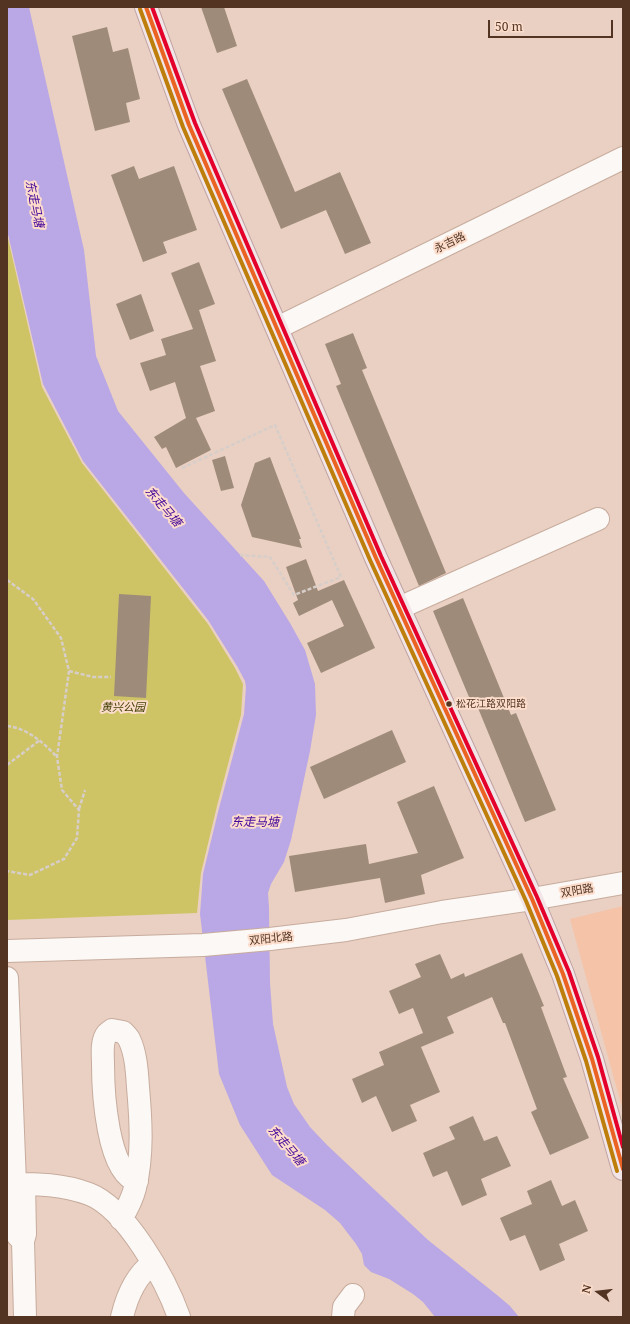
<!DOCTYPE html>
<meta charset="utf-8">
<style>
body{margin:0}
#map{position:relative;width:630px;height:1324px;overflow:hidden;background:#ead0c2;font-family:"Noto Serif",serif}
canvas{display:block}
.frame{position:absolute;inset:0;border:8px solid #533422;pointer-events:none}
.north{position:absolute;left:578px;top:1272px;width:40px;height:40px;-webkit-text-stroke:3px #fcdccb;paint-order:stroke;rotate:285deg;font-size:11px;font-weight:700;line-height:16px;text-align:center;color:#533422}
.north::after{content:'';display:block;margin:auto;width:14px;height:18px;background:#533422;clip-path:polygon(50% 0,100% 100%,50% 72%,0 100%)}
.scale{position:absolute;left:488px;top:20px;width:125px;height:18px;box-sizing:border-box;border:2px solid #533422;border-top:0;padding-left:5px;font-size:12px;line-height:14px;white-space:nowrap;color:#533422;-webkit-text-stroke:3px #fcdccb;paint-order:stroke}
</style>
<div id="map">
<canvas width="630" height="1324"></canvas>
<div class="frame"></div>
<div class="north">N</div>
<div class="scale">50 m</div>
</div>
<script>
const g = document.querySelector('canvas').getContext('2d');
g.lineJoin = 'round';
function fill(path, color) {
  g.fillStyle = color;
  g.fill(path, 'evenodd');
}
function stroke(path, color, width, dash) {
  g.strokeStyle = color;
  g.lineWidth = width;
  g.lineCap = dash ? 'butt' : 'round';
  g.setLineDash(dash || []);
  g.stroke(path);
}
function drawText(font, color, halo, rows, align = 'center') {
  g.font = font + ' "Noto Serif","Noto Sans SC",serif';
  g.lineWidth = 4;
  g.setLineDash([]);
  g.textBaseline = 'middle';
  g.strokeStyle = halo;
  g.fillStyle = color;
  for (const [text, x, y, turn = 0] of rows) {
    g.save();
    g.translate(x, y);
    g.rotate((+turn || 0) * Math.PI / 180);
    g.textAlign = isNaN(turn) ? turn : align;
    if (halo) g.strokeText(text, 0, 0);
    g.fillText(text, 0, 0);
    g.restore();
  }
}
fill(new Path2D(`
 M623,906V1111L570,919Z`), '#f4c3a8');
fill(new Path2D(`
 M7,234L42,387L82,463L208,624L235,668L243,684L241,715L217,806L201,873L197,913L7,920Z`), '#cec466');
fill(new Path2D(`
 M7,7H29L84,250L96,356L118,411L184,493L264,581L290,623L305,650L315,684L316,715L310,751L291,840L284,862L271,884L268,893L269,908L270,983L273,1024L287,1087L294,1104L310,1127L327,1145L428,1240L497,1295L510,1306L519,1317H435L423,1302L413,1294L389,1279L371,1272L364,1265L362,1254L356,1244L340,1223L325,1210L272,1175L240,1125L219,1074L200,914L203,874L218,812L244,714L246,687L245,681L237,666L208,620L83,461L43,384L7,230Z`), '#baa7e5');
fill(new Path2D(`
 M201,7H224L237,46L217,53Z
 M107,27L113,52L128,48L140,99L126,103L130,122L95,131L72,36Z
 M247,79L295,192L340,172L371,243L345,254L326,210L281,229L222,89Z
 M134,166L139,179L174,166L197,230L163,242L167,253L143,262L111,175Z
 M199,262L215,304L199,310L216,361L200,366L215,411L196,418L211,450L176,468L166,447L162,449L154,437L186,418L175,382L150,391L140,363L166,355L161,339L193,329L171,273Z
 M141,294L154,331L130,340L116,304Z
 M353,333L367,368L362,370L446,573L419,586L336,386L341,384L325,344Z
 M225,456L234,488L221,491L212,460Z
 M270,457L301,539H299L302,548L252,537L241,505L255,463Z
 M306,559L318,591L344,580L375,648L321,673L307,643L344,626L332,600L299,616L293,603L298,600L286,567Z
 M119,594L151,596L146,698L114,696Z
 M463,598L511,715L516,713L556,810L525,822L478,708L474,709L433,611Z
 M392,730L406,762L324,799L310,767Z
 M434,786L464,858L421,875L425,894L385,903L380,878L295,892L289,856L366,844L369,864L418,853L397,802Z
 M522,953L544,1006L541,1007L567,1077L563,1078L589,1138L550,1155L531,1112L537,1109L505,1023H503L492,997L447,1017L454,1033L421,1047L440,1092L410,1105L417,1121L392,1132L376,1096L362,1103L352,1079L384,1065L379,1052L423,1033L413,1008L399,1014L389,991L421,977L415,964L440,954L451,979L464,973L465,977Z
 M473,1116L484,1141L497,1136L511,1166L481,1179L487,1195L462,1206L447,1171L433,1177L423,1153L455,1139L449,1127Z
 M551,1180L562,1206L575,1200L588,1231L559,1244L565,1260L540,1271L525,1235L510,1241L500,1218L532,1204L527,1191Z`), '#9f8b7a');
const minor = new Path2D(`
 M277,328L623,158
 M399,608L598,519
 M7,951L203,945L270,939L346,930L442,912L532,899L623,883
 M7,978L17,1235L23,1241L25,1234L24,1184
 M10,1184C38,1184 62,1184 89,1194C126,1208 166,1280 179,1317
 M121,1219C127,1209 132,1200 135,1188C143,1155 141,1121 138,1087C137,1072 136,1053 129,1039C128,1037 125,1034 123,1032L112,1030C111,1031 109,1032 107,1034C101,1041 103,1056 103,1064C103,1090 107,1173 137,1181
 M23,1241L25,1317
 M122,1317C127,1296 135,1276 153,1263
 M343,1317L344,1307L353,1295`);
const major = new Path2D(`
 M146,7L189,125L376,558L532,899L563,974L592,1059L623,1169`);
stroke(minor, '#c7ac9d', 24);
stroke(major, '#c0a3a3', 24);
stroke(new Path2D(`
 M182,468L275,425L341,577L294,595L270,557L240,555
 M7,580L33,599L61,638L69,671L57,757L62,790L79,810L77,838L64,859L30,875L7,871
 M69,671L93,677H111
 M7,726C27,728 44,743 57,757
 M7,765L40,740
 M79,809L85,790`), '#d7ceca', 2.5, [4, 2]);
stroke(minor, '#fcf8f6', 22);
stroke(major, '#f2e5e7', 22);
stroke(new Path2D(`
 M146,7L189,125L376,558L532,899L563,974L592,1059L623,1169`), '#ea6322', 4);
stroke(new Path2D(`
 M140,9L183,127L370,560L526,901L557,976L586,1061L617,1171`), '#be7e0c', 4);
stroke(new Path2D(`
 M152,7L195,123L381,556L537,897L569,972L598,1057L623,1147`), '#e4002b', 4);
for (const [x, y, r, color] of [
 [449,704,3.5,"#533422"]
]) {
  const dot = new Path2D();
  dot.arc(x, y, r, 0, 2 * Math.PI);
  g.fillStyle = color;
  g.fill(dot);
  stroke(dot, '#fcdccb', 1.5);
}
drawText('10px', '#533422', '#fcdccb', [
 ["松花江路双阳路",456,704]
], 'left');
drawText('11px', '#533422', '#fcdccb', [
 ["永吉路",450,243,-26],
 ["双阳路",577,891,-10],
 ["双阳北路",271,939,-6]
]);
drawText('italic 11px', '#3e3e00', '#fcdccb', [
 ["黄兴公园",123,708]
]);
drawText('italic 12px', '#45089b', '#fcdccb', [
 ["东走马塘",34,204,78],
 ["东走马塘",163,507,49],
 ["东走马塘",255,823],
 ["东走马塘",286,1146,49]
]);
</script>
